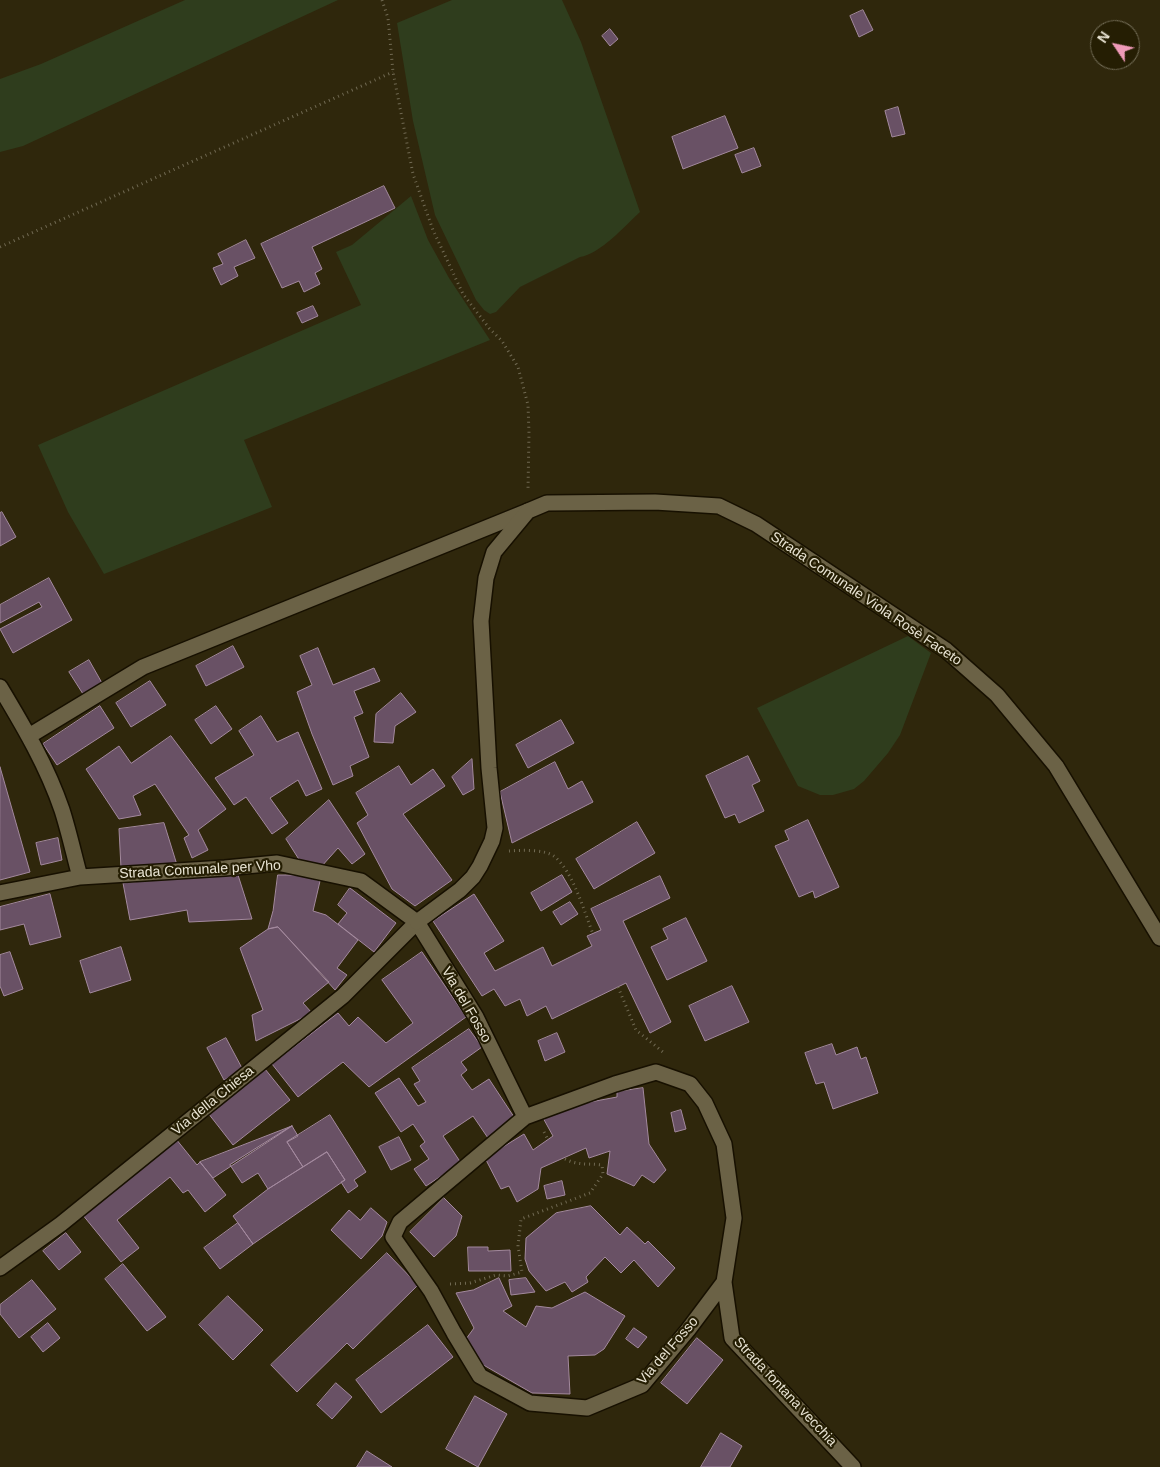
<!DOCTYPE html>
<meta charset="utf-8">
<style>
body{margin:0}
#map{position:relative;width:1160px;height:1467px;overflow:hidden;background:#2f270c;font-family:Arial,sans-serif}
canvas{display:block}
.north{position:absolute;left:1090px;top:20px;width:50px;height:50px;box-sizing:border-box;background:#251e03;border:1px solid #736d57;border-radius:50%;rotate:304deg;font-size:14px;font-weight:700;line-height:20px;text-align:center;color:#e9e4d4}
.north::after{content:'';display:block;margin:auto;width:18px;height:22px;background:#ef9ab8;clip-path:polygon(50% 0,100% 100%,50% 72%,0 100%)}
</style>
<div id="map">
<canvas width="1160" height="1467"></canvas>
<div class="north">N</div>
</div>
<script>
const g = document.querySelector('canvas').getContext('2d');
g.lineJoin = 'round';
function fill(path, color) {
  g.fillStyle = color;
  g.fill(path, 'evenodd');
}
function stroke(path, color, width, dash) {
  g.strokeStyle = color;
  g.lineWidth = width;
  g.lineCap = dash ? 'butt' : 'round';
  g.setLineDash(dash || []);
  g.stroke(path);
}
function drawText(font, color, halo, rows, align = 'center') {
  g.font = font + ' Arial,sans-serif';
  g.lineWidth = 4.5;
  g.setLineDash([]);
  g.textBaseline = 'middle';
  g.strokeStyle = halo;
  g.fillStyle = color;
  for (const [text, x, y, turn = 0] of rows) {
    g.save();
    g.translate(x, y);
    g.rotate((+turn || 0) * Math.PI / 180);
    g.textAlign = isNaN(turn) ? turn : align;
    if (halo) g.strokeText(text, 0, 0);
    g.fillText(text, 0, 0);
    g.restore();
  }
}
fill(new Path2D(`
 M185,0H338L23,146L0,152V79L41,64Z
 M452,0H562L581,42L640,212C625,226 600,254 580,257L520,287L496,312L490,314L484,310L476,300L435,215L413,121L397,23Z
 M411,196L428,240L449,278L490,340L244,440L272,507L104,574L68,512L38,445L361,305L336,252L352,245Z
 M908,636L931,653L900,735L888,753L864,781L854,789L833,795H820L798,786L757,708Z`), '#2f3d1d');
const building = new Path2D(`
 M863,10L873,30L859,37L850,16Z
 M610,29L618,39L610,46L602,36Z
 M898,107L905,134L892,137L885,111Z
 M725,116L738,148L683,169L672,137Z
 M754,148L761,166L742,173L735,155Z
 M384,186L395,208L312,247L322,269L315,273L320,284L304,292L299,281L282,288L261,244Z
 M246,240L255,258L234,267L238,276L221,285L213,268L223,264L218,254Z
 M313,306L318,316L302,323L297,313Z
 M2,512L16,537L0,546V513Z
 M49,578L72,620L13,653L0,629L42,607L39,602L0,623V605Z
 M233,646L244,667L206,686L196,666Z
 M318,648L333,685L374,668L380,681L354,691L363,713L354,717L369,757L350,766L353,776L333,785L312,734L297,692L312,685L300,656Z
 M89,660L102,683L83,694L69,672Z
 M150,681L166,705L131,727L116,703Z
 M401,693L416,712L395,726L393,743L374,742L376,714Z
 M100,706L114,728L57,765L43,744Z
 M216,706L232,729L211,744L195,720Z
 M261,716L277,742L298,732L322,789L306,796L298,780L270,798L288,823L272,834L246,797L234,805L215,778L254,755L239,731Z
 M561,720L574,743L528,768L516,745Z
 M171,736L226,809L198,830L208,850L192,858L184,838L189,835L155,784L133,796L141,815L119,819L86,769L119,746L131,763Z
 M748,756L760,781L752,785L764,811L739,823L735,814L725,818L706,776Z
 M472,759L474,789L463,795L452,777Z
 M555,762L568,789L582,781L593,802L512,843L500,792Z
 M399,766L411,785L433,769L445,786L403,814L452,880L415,906L392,889L357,823L368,815L356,793Z
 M0,767L30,872L0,880Z
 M329,800L365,854L352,864L338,848L321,867L300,861L286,839Z
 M808,820L839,887L815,898L813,891L799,897L775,846L789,840L785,831Z
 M637,822L655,853L594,889L576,859Z
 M164,823L177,865L121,868L119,829Z
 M58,838L62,860L41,865L36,843Z
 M238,875L252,919L189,922L187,910L130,920L123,883L190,876Z
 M278,875H300L320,881L313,911L326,915L358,940L337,968L347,975L335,990L278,927L268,929L273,911Z
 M562,875L572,892L541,911L531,893Z
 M660,876L670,898L623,921L671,1022L650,1033L626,983L552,1019L546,1006L527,1016L520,999L505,1006L494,989L482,996L433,921L474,894L504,941L484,953L495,971L543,947L552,966L592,946L587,936L601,930L591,909Z
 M350,888L396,923L374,952L338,924L347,913L338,905Z
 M50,894L61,937L30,945L24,924L0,930V907Z
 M570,902L578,914L561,925L553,912Z
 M686,918L707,961L667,980L651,947L668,939L663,929Z
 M278,927L329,982L303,1003L312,1013L256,1041L252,1015L263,1010L240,948L268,929Z
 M121,947L131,980L90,993L80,961Z
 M10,952L23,989L4,996L0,986V955Z
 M422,952L466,1017L369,1087L343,1062L298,1097L272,1064L338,1013L349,1026L358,1017L386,1043L413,1023L382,980Z
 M732,986L749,1022L705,1041L689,1006Z
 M469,1029L482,1047L461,1062L467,1070L461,1075L472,1090L489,1079L516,1120L488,1138L473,1116L443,1136L461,1163L426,1186L414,1169L429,1159L420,1146L425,1142L413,1124L401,1132L375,1093L399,1078L418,1106L426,1102L414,1084L420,1081L412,1068Z
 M557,1033L565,1052L545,1061L538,1041Z
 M226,1038L243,1070L224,1080L207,1048Z
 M832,1044L836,1055L857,1047L861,1059L866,1057L878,1093L833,1109L824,1082L816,1084L805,1053Z
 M265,1069L290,1100L233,1145L208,1113Z
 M643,1088L649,1144L666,1170L654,1183L642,1175L634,1186L607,1174L610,1151L589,1158L586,1148L541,1168L538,1189L517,1202L509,1186L501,1189L485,1158L524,1134L533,1150L553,1136L542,1116L558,1108L617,1097V1092Z
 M681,1110L686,1129L675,1132L671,1113Z
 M330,1115L366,1172L354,1180L358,1186L348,1193L341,1182L345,1180L327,1152L303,1167L287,1142Z
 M292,1126L213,1178L200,1162Z
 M292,1126L298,1136L287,1142L303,1167L268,1189L258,1173L242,1183L230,1165Z
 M399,1137L411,1160L391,1170L379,1147Z
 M176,1139L197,1165L200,1162L226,1195L205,1212L188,1190L183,1193L170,1177L117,1220L139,1248L121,1262L82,1214Z
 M327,1152L345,1180L253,1244L233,1216L268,1189Z
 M562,1181L565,1195L547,1199L544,1186Z
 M444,1198L462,1216L456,1236L434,1257L410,1232Z
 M591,1206L620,1235L627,1227L645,1244L648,1241L675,1268L658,1287L634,1260L621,1273L605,1257L586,1277L588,1282L572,1292L565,1282L546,1291L529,1271L525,1259L526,1238L556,1213Z
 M371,1208L387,1222L382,1236L361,1259L331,1230L349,1210L360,1220Z
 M238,1223L253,1244L220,1269L204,1248Z
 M66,1233L81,1252L59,1270L43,1251Z
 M468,1247H488V1251L510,1250L511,1271H469Z
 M387,1253L418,1285L353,1349L347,1343L297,1392L271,1365Z
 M123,1264L166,1317L147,1331L105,1279Z
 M499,1278L512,1306L503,1311L526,1327L536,1306L552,1308L585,1292L625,1316L604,1349L595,1355L568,1356L570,1394L532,1393L480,1363L466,1339L474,1328L456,1293L473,1290Z
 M526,1278L535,1292L511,1295L509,1280Z
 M32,1280L56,1309L19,1338L0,1314V1305Z
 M228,1296L263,1330L233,1360L199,1325Z
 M48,1323L60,1338L43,1352L31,1337Z
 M428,1325L453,1357L381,1413L356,1380Z
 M634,1328L647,1337L638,1348L626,1339Z
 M697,1338L723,1360L687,1404L661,1383Z
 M336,1383L352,1397L332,1419L317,1405Z
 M475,1396L507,1414L478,1467L446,1449Z
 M721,1433L742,1446L730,1467H701Z
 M367,1451L392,1467H357Z`);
fill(building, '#695165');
stroke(building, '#a3899e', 1);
const street = new Path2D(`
 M0,687C24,727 47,766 62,810C69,832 74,855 80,877
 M29,736L143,667L528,511
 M0,893L80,877L225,868L277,863L361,881L417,922L476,1017L525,1117L400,1222L393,1237L431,1291L454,1333L480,1376L530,1403L587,1408L642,1385L688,1330L724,1282L734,1218L724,1144L705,1103L690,1084L656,1072L615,1084L525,1117
 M0,1268L61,1224L343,996L417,922
 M724,1282L732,1338L853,1467`);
const secondary = new Path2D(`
 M417,922L460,890L473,877L480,866L492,841L495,828L489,768L481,621L486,578L494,552L528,511L547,503L655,502L719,506L756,524L946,650L997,695L1056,766L1160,938`);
stroke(street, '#171000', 18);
stroke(secondary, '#171000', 18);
stroke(new Path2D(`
 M382,0L388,18L393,72L413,174L433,230L463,294L489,328L502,341L518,367L528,405L529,433L528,489
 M0,247L393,72
 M509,851C521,850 546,849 555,857C573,872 584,911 593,934
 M618,987L636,1030L663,1052
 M544,1132L548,1140
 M450,1284L470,1283L496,1275L508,1276L522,1272L518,1246L521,1219L590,1193L603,1174L602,1165C586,1163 578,1166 563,1158`), '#716a53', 3, [1, 4]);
stroke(street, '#6b6246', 15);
stroke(secondary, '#6b6246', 15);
drawText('14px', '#e9e4d4', '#251e03', [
 ["Strada Comunale Viola Rosè Faceto",866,599,34],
 ["Strada Comunale per Vho",200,870,-3],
 ["Via del Fosso",466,1005,60],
 ["Via della Chiesa",213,1101,-39],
 ["Via del Fosso",668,1351,-49],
 ["Strada fontana vecchia",785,1392,47]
]);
</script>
